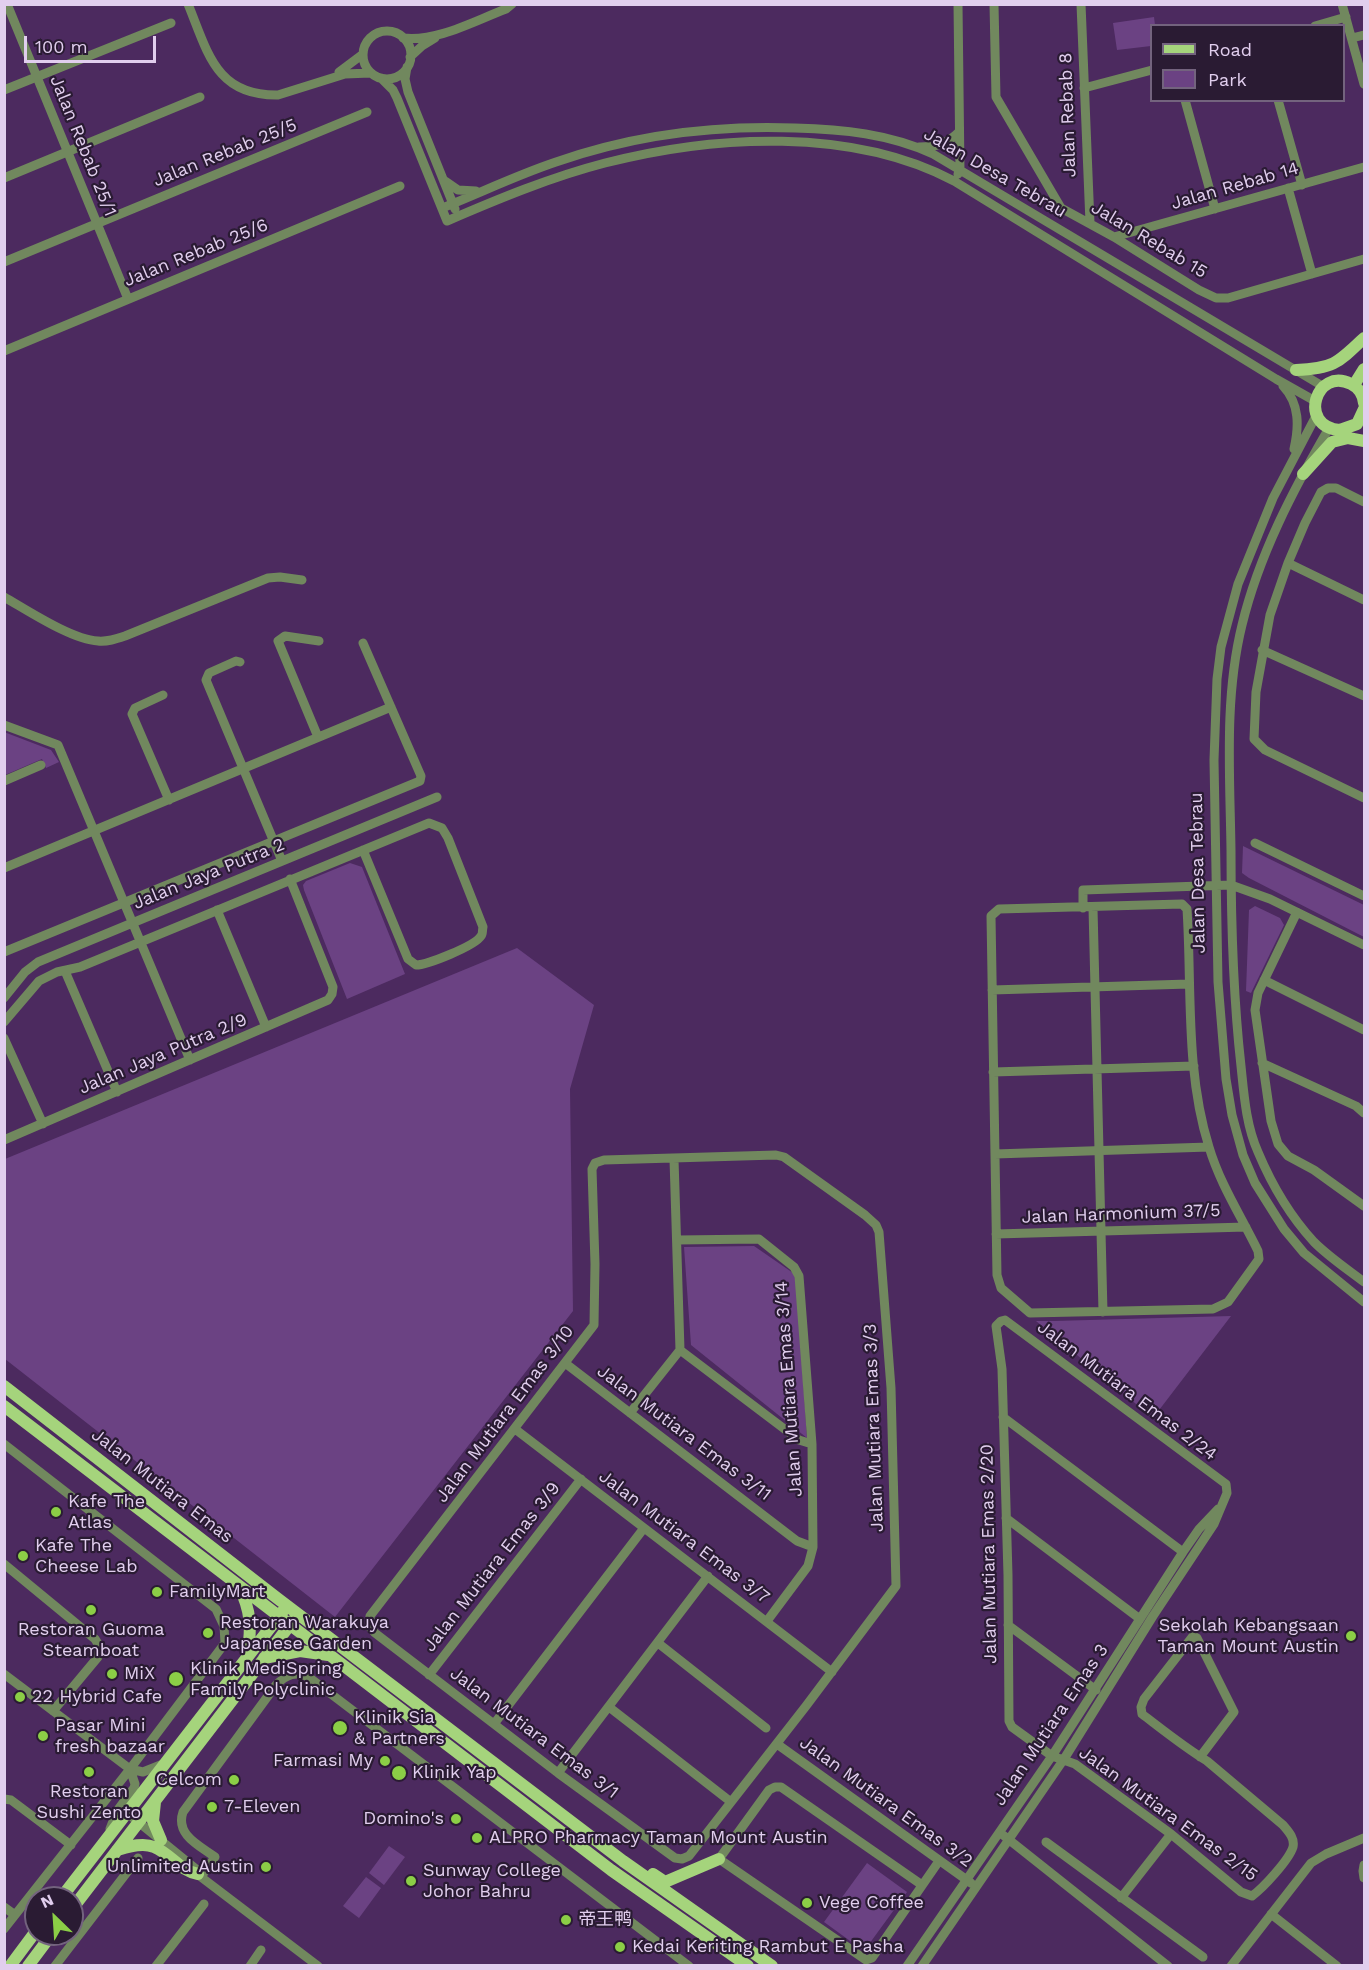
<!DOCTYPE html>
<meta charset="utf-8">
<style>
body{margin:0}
#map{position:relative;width:1369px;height:1970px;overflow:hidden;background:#4c2a5f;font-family:"Work Sans",sans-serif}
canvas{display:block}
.frame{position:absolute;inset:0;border:6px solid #e1ceee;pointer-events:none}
.legend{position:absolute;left:1150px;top:24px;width:195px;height:78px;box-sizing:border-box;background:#2a1b33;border:2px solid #73637e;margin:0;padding:8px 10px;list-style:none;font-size:18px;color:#e1ceee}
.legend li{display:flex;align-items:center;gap:12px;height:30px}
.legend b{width:30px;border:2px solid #73637e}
.north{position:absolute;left:24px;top:1886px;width:60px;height:60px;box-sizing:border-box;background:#2a1b33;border:2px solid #73637e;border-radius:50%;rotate:335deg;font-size:16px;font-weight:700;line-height:24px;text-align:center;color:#e1ceee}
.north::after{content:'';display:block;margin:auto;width:21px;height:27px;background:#8bce46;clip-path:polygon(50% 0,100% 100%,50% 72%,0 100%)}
.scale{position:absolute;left:24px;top:36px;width:132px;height:27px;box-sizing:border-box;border:3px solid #e1ceee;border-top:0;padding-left:8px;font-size:18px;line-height:21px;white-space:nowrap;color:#e1ceee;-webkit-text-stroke:4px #2a1b33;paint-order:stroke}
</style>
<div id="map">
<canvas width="1369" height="1970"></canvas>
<div class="frame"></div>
<ul class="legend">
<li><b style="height:8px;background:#a5d47c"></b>Road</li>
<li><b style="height:16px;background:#6b4283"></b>Park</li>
</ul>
<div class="north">N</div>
<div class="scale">100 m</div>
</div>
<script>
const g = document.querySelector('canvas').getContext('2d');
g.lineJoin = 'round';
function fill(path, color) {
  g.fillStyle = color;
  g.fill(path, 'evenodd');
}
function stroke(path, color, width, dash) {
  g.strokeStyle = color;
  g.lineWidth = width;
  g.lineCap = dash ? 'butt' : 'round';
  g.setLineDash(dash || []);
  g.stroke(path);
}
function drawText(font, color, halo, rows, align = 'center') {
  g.font = font + ' "Work Sans","Noto Sans SC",sans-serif';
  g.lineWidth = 4.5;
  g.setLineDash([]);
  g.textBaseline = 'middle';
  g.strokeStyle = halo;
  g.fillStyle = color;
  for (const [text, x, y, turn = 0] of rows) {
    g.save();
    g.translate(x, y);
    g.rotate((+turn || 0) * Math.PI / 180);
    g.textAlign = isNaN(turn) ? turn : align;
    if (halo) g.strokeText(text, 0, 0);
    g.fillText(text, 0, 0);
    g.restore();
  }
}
fill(new Path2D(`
 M1154,17L1155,25L1152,26L1151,46L1117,50L1113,23Z
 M4,732L51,750L59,762L46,768L42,759L5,775Z
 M1243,846L1364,905V937L1249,878L1242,873Z
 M350,863L362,867L405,974L347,999L304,890L303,885L306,881Z
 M1255,906L1280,918L1284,925L1251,993L1246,991L1249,910Z
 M517,948L594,1005L570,1089L573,1311L335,1617L5,1359V1159Z
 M754,1246L796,1275L807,1438L691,1345L684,1247Z
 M1231,1316L1153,1418L1036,1321H1054Z
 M389,1846L405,1857L384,1885L369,1873Z
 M867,1863L907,1892L864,1951L824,1922Z
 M366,1877L381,1888L359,1918L343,1906Z`), '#6b4283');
stroke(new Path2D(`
 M7,4L128,299
 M188,4C208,53 216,96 278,95L345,74L370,73
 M958,4L960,171L958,174
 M994,4L996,97L1061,208L1114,237L1199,290L1216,298H1228L1364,259
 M1081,4L1090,223
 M1342,4L1364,84
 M1315,26L1346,17
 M363 55a24 24 0 1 1 48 0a24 24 0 1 1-48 0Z
 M403,38C437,42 474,21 506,9L512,4
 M1352,38L1364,35
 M410,57L422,46L435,38
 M407,67L405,79L408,92L455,209
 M339,72L363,54
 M381,78L393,90L397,98L447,221C498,199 551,177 605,163C714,135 852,127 954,181L1276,379L1315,401
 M1084,88L1152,70
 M4,90L171,23
 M1185,100L1215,209
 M1278,100L1302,185
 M919,147C936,147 947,144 959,132
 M4,178L200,97
 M445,181L458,190L476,191
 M1288,188L1312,274
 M442,208C480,193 517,175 556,162C633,135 714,125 795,128C842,129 890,134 933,154L1324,387
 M1114,237L1364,167
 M4,262L367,112
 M4,351L400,186
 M1283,386C1300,404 1299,427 1294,449
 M1317,414L1273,498L1238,584L1221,647L1217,679L1214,760L1218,982L1226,1079L1232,1115L1243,1155L1255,1183L1284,1229L1304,1253L1364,1302
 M1329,428C1293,490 1259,555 1242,625C1224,698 1230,776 1231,850C1231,923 1233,995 1241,1066C1244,1095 1246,1125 1258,1152C1271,1183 1291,1217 1314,1242C1329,1257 1347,1269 1364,1282
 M1364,502L1336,488H1328L1321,492L1305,523L1288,563L1270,615L1256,692L1254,739L1265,750L1364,798
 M1288,563L1364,600
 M4,597C27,610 72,640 98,641C107,642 116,639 125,636L268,578L280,577L302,580
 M1262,650L1364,696
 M240,662L236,661L209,673L206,680L282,861
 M163,695L135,708L132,714L169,800
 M4,725L58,745L190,1060
 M318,737L278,641L285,636L319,641
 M4,781L41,765
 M1255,843L1364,896
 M4,868L391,707
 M1182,904L1187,909C1192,987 1185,1071 1209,1147C1220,1184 1241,1216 1258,1251L1259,1259L1228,1302L1213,1309L1030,1313L1001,1288L997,1275L991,916L999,909Z
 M1083,908V890L1231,885L1270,899L1364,945
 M1093,908L1103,1312
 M217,910L266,1027
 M1297,912L1258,993L1255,1010L1271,1121L1278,1144L1288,1156L1314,1170L1364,1206
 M4,952L420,781L421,776L363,643
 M65,971L117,1092
 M1264,980L1364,1030
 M992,990L1189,984
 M4,998L25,972L38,962L437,797
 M4,1022L39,981L57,972L80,967L429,823L442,828L448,838L483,927C482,931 483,934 481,936C475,946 427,965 416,965L408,959L363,850
 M4,1038L43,1124
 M1262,1063L1356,1106L1364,1113
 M993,1072L1194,1066
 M4,1140L328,1000L332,994L333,987L290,879
 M995,1154L1209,1147
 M776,1155L784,1157L865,1215L876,1225L879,1232L891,1388L896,1586L806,1706L689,1856L682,1859L675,1858L558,1773L375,1633L370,1627V1616L594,1325L595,1264L592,1169L595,1163L604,1160Z
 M996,1234L1246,1227
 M677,1240L759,1239L794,1267L799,1276L812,1444L813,1547L808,1566L767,1621
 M680,1350L799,1440L812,1444
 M565,1363L797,1541L813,1547
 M630,1413L680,1350L674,1159
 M1003,1417L1183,1552
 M515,1429L832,1672
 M4,1444L216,1609L224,1626L225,1643L130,1769L4,1929
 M1006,1518L1140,1619
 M4,1564L95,1639L100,1647L98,1657L53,1711
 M1008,1625L1096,1690
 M658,1643L766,1728
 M4,1674L130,1769L135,1784L134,1788L117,1811L110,1829
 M429,1675L581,1479
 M609,1707L731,1802
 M494,1724L644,1528
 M777,1744L971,1883
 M130,1769L143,1772L163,1764
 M558,1773L708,1576
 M4,1799L11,1800L71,1845
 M126,1812L196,1869L201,1877L318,1966
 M1003,1835L1168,1966
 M1046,1842L1203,1957
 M1364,1865L1363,1871L1364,1878
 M201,1877L215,1857C200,1846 175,1835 183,1812L276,1685C286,1675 296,1670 310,1678L689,1966
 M922,1885L781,1787H775L769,1790L719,1859L866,1960L872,1958L939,1861
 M1121,1898L1171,1834
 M4,1907L15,1915
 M1271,1914L1337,1966
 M55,1966L138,1858
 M156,1966L204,1904
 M250,1966L261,1950
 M907,1966L1052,1756L1183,1552L1199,1529L1218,1509
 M922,1966L1064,1759L1153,1616L1214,1524L1227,1493L1226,1484L1005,1320L1001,1321L996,1326L1002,1369L1008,1575L1009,1721L1012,1727L1052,1756L1075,1764L1171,1834L1241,1892L1252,1896C1263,1888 1289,1860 1293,1847C1295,1838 1288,1831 1283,1825L1207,1761C1184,1747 1163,1730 1142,1714L1141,1707L1144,1699L1193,1636L1197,1638L1234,1712L1200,1757
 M1231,1966L1311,1863L1326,1854L1364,1838`), '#71885e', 9);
stroke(new Path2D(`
 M1296,370C1333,369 1338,363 1364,338
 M1354,385L1364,369
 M1364,403C1363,394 1359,388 1351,384C1316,366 1297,427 1340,430L1357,424L1364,409
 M1303,474L1332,442L1348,438L1364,441
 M4,1386L277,1598L623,1861L772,1966
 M4,1406L611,1870L748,1966
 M239,1587C251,1610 252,1629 247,1654
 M264,1658L300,1651L328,1655
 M155,1802L153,1821L161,1840
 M117,1850C128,1847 143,1842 154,1847C171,1854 180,1871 198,1874
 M653,1874L665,1882L719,1859
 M61,1898L283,1611
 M72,1909L296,1617
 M10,1966L36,1931
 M28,1966L52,1934`), '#a5d47c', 12);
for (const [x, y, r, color] of [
 [56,1512,6,"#8bce46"],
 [23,1556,6,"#8bce46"],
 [157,1592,6,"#8bce46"],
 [91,1610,6,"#8bce46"],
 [208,1633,6,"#8bce46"],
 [1351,1636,6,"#8bce46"],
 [112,1674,6,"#8bce46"],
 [176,1679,8,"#8bce46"],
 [20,1697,6,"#8bce46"],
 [340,1728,8,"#8bce46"],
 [43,1736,6,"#8bce46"],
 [385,1761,6,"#8bce46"],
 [89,1772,6,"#8bce46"],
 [399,1773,8,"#8bce46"],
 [234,1780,6,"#8bce46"],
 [212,1807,6,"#8bce46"],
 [456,1819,6,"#8bce46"],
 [477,1838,6,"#8bce46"],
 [266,1867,6,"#8bce46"],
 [411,1881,6,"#8bce46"],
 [807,1903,6,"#8bce46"],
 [566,1920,6,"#8bce46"],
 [620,1947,6,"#8bce46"]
]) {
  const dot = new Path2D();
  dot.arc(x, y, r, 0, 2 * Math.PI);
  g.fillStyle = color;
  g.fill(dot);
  stroke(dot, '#2a1b33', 2);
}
drawText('18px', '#e1ceee', '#2a1b33', [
 ["Jalan Rebab 8",1068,115,-92],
 ["Jalan Rebab 25/1",83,146,68],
 ["Jalan Rebab 25/5",225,153,-22],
 ["Jalan Desa Tebrau",995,173,30],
 ["Jalan Rebab 14",1235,186,-16],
 ["Jalan Rebab 15",1149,240,31],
 ["Jalan Rebab 25/6",196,253,-22],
 ["Jalan Desa Tebrau",1198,873,-91],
 ["Jalan Jaya Putra 2",209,874,-22],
 ["Jalan Jaya Putra 2/9",163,1054,-23],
 ["Jalan Harmonium 37/5",1121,1214,-2],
 ["Jalan Mutiara Emas 3/14",789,1389,-94],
 ["Jalan Mutiara Emas 2/24",1127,1391,37],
 ["Jalan Mutiara Emas 3/10",505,1414,-53],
 ["Jalan Mutiara Emas 3/3",874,1428,-92],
 ["Jalan Mutiara Emas 3/11",684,1433,37],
 ["Jalan Mutiara Emas",162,1486,38],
 ["Jalan Mutiara Emas 3/7",684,1537,37],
 ["Jalan Mutiara Emas 2/20",989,1554,-91],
 ["Jalan Mutiara Emas 3/9",492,1567,-52],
 ["Jalan Mutiara Emas 3",1051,1725,-56],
 ["Jalan Mutiara Emas 3/1",534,1733,37],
 ["Jalan Mutiara Emas 3/2",886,1802,36],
 ["Jalan Mutiara Emas 2/15",1168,1814,36]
]);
drawText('18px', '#e1ceee', '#2a1b33', [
 ["Kafe The",68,1502],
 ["Atlas",68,1523],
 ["Kafe The",35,1546],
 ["Cheese Lab",35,1567],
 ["FamilyMart",169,1592],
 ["Restoran Warakuya",220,1623],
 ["Japanese Garden",220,1644],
 ["Sekolah Kebangsaan",1339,1626,"right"],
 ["Taman Mount Austin",1339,1647,"right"],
 ["Restoran Guoma",91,1630,"center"],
 ["Steamboat",91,1651,"center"],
 ["Klinik MediSpring",190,1669],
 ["Family Polyclinic",190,1690],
 ["MiX",124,1674],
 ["22 Hybrid Cafe",32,1697],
 ["Klinik Sia",354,1718],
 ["& Partners",354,1739],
 ["Pasar Mini",55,1726],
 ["fresh bazaar",55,1747],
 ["Farmasi My",373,1761,"right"],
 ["Klinik Yap",412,1773],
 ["Celcom",222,1780,"right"],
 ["Restoran",89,1792,"center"],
 ["Sushi Zento",89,1813,"center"],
 ["7-Eleven",224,1807],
 ["Domino's",444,1819,"right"],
 ["ALPRO Pharmacy Taman Mount Austin",489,1838],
 ["Unlimited Austin",254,1867,"right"],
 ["Sunway College",423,1871],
 ["Johor Bahru",423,1892],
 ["Vege Coffee",819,1903],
 ["帝王鸭",578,1920],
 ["Kedai Keriting Rambut E Pasha",632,1947]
], 'left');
</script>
